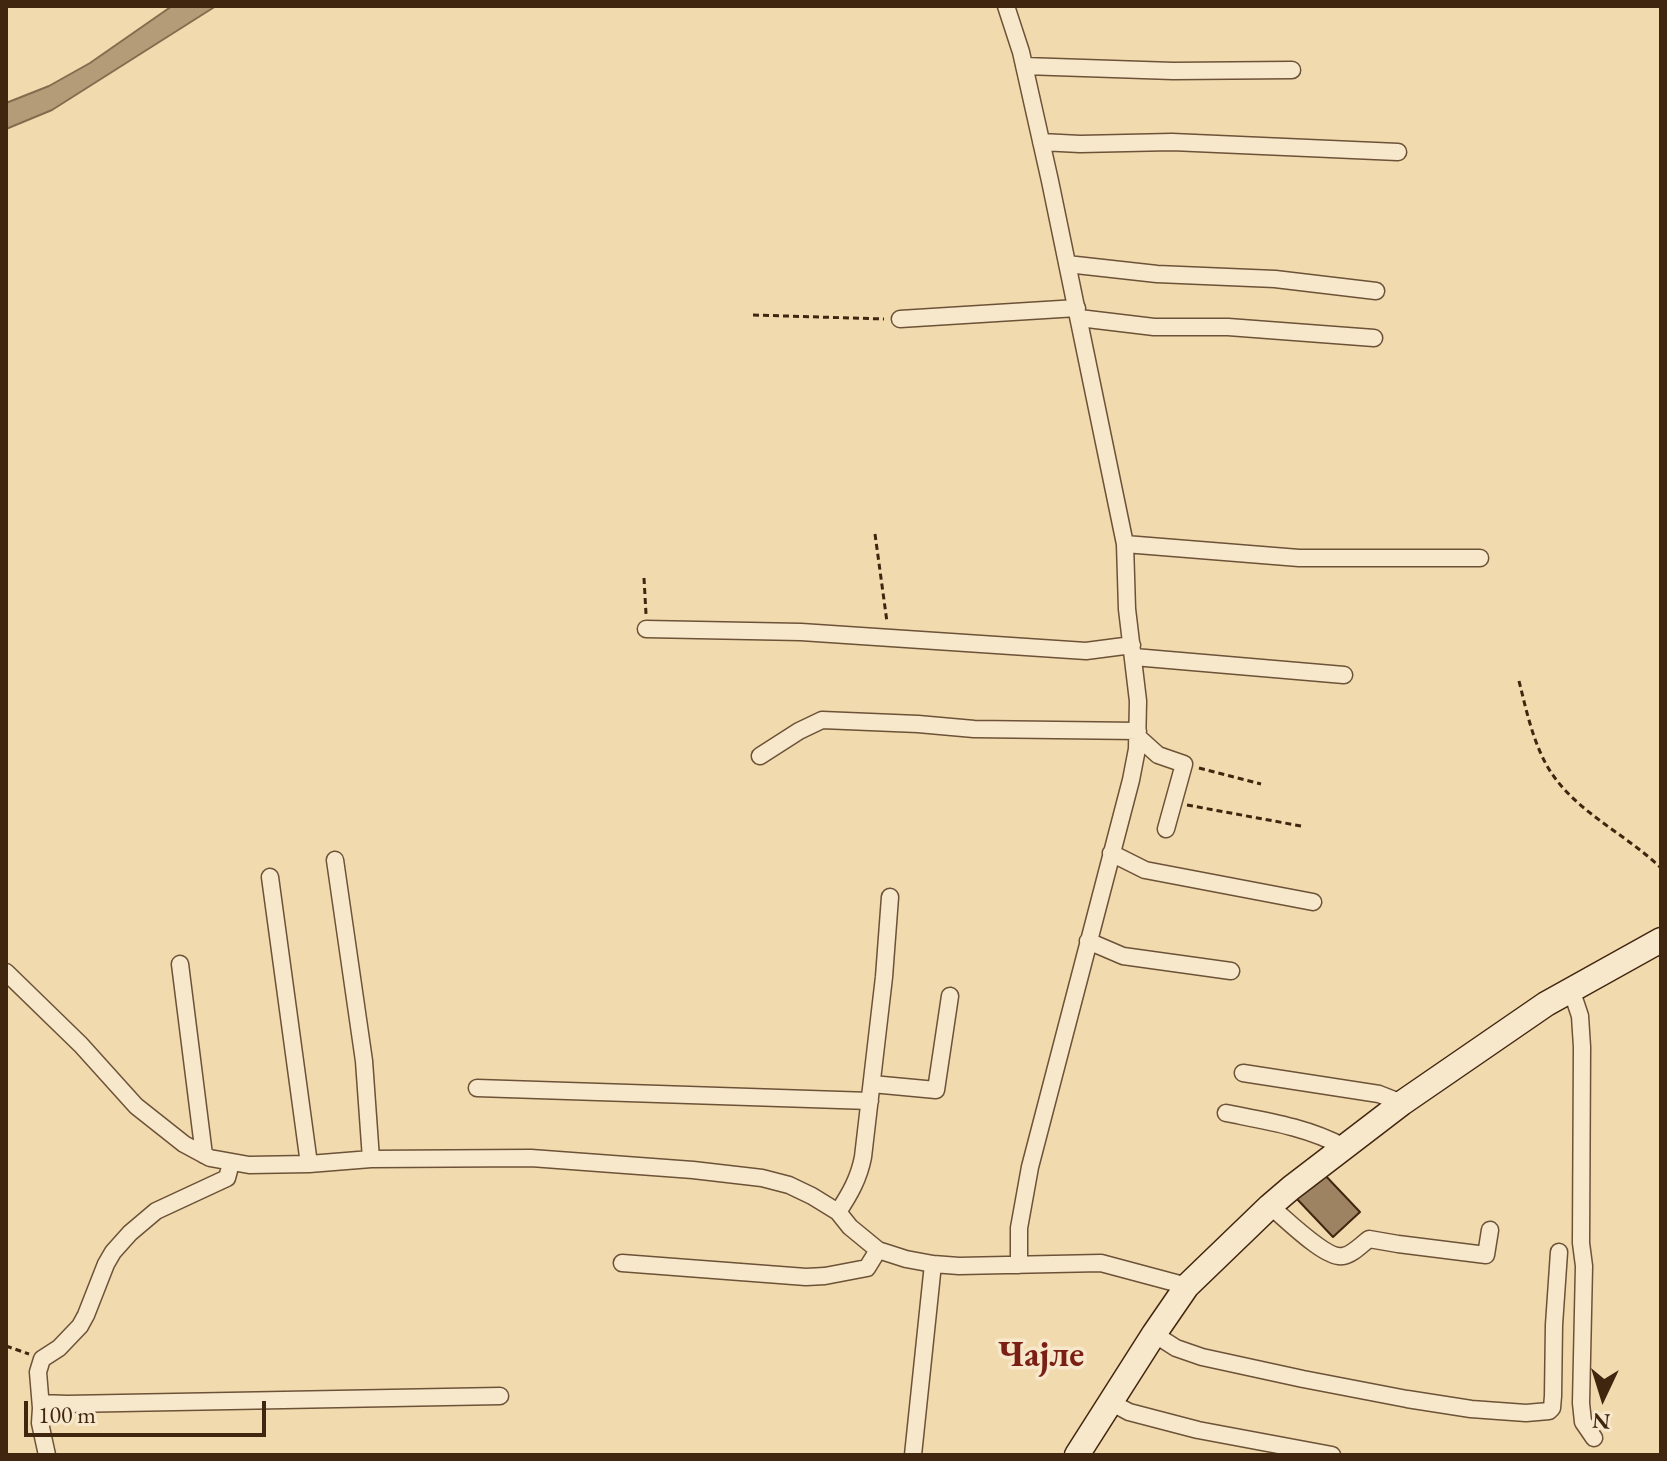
<!DOCTYPE html>
<meta charset="utf-8">
<style>
body{margin:0}
#map{position:relative;width:1667px;height:1461px;overflow:hidden;background:#f2daaf;font-family:"EB Garamond",serif}
canvas{display:block}
.frame{position:absolute;inset:0;border:8px solid #40250f;pointer-events:none}
.north{position:absolute;left:1563px;top:1357px;width:80px;height:80px;-webkit-text-stroke:6px #f7e7cb;paint-order:stroke;rotate:184deg;font-size:22px;font-weight:700;line-height:32px;text-align:center;color:#40250f}
.north::after{content:'';display:block;margin:auto;width:28px;height:36px;background:#40250f;clip-path:polygon(50% 0,100% 100%,50% 72%,0 100%)}
.scale{position:absolute;left:24px;top:1401px;width:242px;height:36px;box-sizing:border-box;border:4px solid #40250f;border-top:0;padding-left:10px;font-size:24px;line-height:28px;white-space:nowrap;color:#40250f;-webkit-text-stroke:6px #f7e7cb;paint-order:stroke}
</style>
<div id="map">
<canvas width="1667" height="1461"></canvas>
<div class="frame"></div>
<div class="north">N</div>
<div class="scale">100 m</div>
</div>
<script>
const g = document.querySelector('canvas').getContext('2d');
g.lineJoin = 'round';
function fill(path, color) {
  g.fillStyle = color;
  g.fill(path, 'evenodd');
}
function stroke(path, color, width, dash) {
  g.strokeStyle = color;
  g.lineWidth = width;
  g.lineCap = dash ? 'butt' : 'round';
  g.setLineDash(dash || []);
  g.stroke(path);
}
function drawText(font, color, halo, rows, align = 'center') {
  g.font = font + ' "EB Garamond",serif';
  g.lineWidth = 7;
  g.setLineDash([]);
  g.textBaseline = 'middle';
  g.strokeStyle = halo;
  g.fillStyle = color;
  for (const [text, x, y, turn = 0] of rows) {
    g.save();
    g.translate(x, y);
    g.rotate((+turn || 0) * Math.PI / 180);
    g.textAlign = isNaN(turn) ? turn : align;
    if (halo) g.strokeText(text, 0, 0);
    g.fillText(text, 0, 0);
    g.restore();
  }
}
const water = new Path2D(`
 M172,6H216L52,110L6,129V103L49,86L90,63Z`);
fill(water, '#b59c79');
stroke(water, '#866c4f', 2);
const building = new Path2D(`
 M1322,1172L1360,1212L1333,1237L1296,1198Z`);
fill(building, '#9d8362');
stroke(building, '#40250f', 2);
const street = new Path2D(`
 M1006,6L1021,52L1050,181L1125,544L1127,609L1138,701L1137,749L1131,780L1030,1167L1019,1228V1265
 M1024,66L1173,71L1292,70
 M1041,142L1080,144L1172,142L1398,152
 M1067,264L1157,274L1275,279L1376,291
 M1079,318L1154,327H1228L1374,338
 M900,319L1077,308
 M1125,544L1299,558H1480
 M646,629L801,632L1086,651L1132,645
 M1134,657L1344,675
 M1138,737L1158,755L1184,764L1166,829
 M760,756L799,731L822,720L918,724L974,729L1138,731
 M1111,853L1145,870L1313,902
 M335,860L364,1061L371,1159
 M270,877L309,1164
 M1088,941L1123,956L1231,971
 M180,964L204,1155
 M6,972L81,1045L136,1106L184,1144L210,1158L249,1165L309,1164L371,1159L531,1158L693,1170L762,1178L789,1185L812,1196L838,1212L850,1227L878,1250L906,1259L933,1264L959,1266L1101,1263L1187,1286
 M1571,989L1580,1016L1582,1047L1581,1243L1584,1266L1581,1403L1583,1422L1594,1438
 M1243,1073L1379,1094L1402,1103
 M872,1084L936,1090L950,996
 M477,1088L870,1101
 M1226,1113C1266,1121 1307,1127 1344,1147
 M1270,1206C1284,1217 1326,1260 1343,1256C1352,1255 1362,1244 1369,1239L1398,1244L1486,1255L1490,1230
 M838,1212C850,1194 859,1178 863,1157L884,977L890,897
 M622,1263L806,1277L825,1276L867,1268L878,1250
 M1154,1334L1176,1348L1202,1357L1303,1379L1407,1399L1471,1409L1526,1413L1549,1411L1552,1408L1553,1396L1554,1325L1559,1252
 M41,1403L67,1404L500,1396
 M1112,1403L1129,1412L1198,1430L1332,1455
 M47,1455L40,1423L41,1408L38,1372L42,1359L59,1348L80,1326L86,1315L106,1264L113,1252L130,1233L156,1211L227,1178L231,1163
 M913,1455L933,1264`);
const secondary = new Path2D(`
 M1077,1455L1154,1334L1187,1286L1270,1206L1291,1188L1402,1103L1546,1004L1661,940`);
stroke(street, '#6c5237', 19);
stroke(secondary, '#40250f', 27);
stroke(new Path2D(`
 M753,315L884,319
 M875,534L887,622
 M644,578L646,614
 M1519,681C1526,709 1532,738 1546,764C1571,810 1625,833 1661,868
 M1199,768L1261,784
 M1187,805L1301,826
 M6,1346L29,1354`), '#40250f', 3, [6, 4]);
stroke(street, '#f7e7cb', 16);
stroke(secondary, '#f7e7cb', 24);
drawText('bold 36px', '#7a1f14', '#f7e7cb', [
 ["Чајле",1041,1356]
]);
</script>
